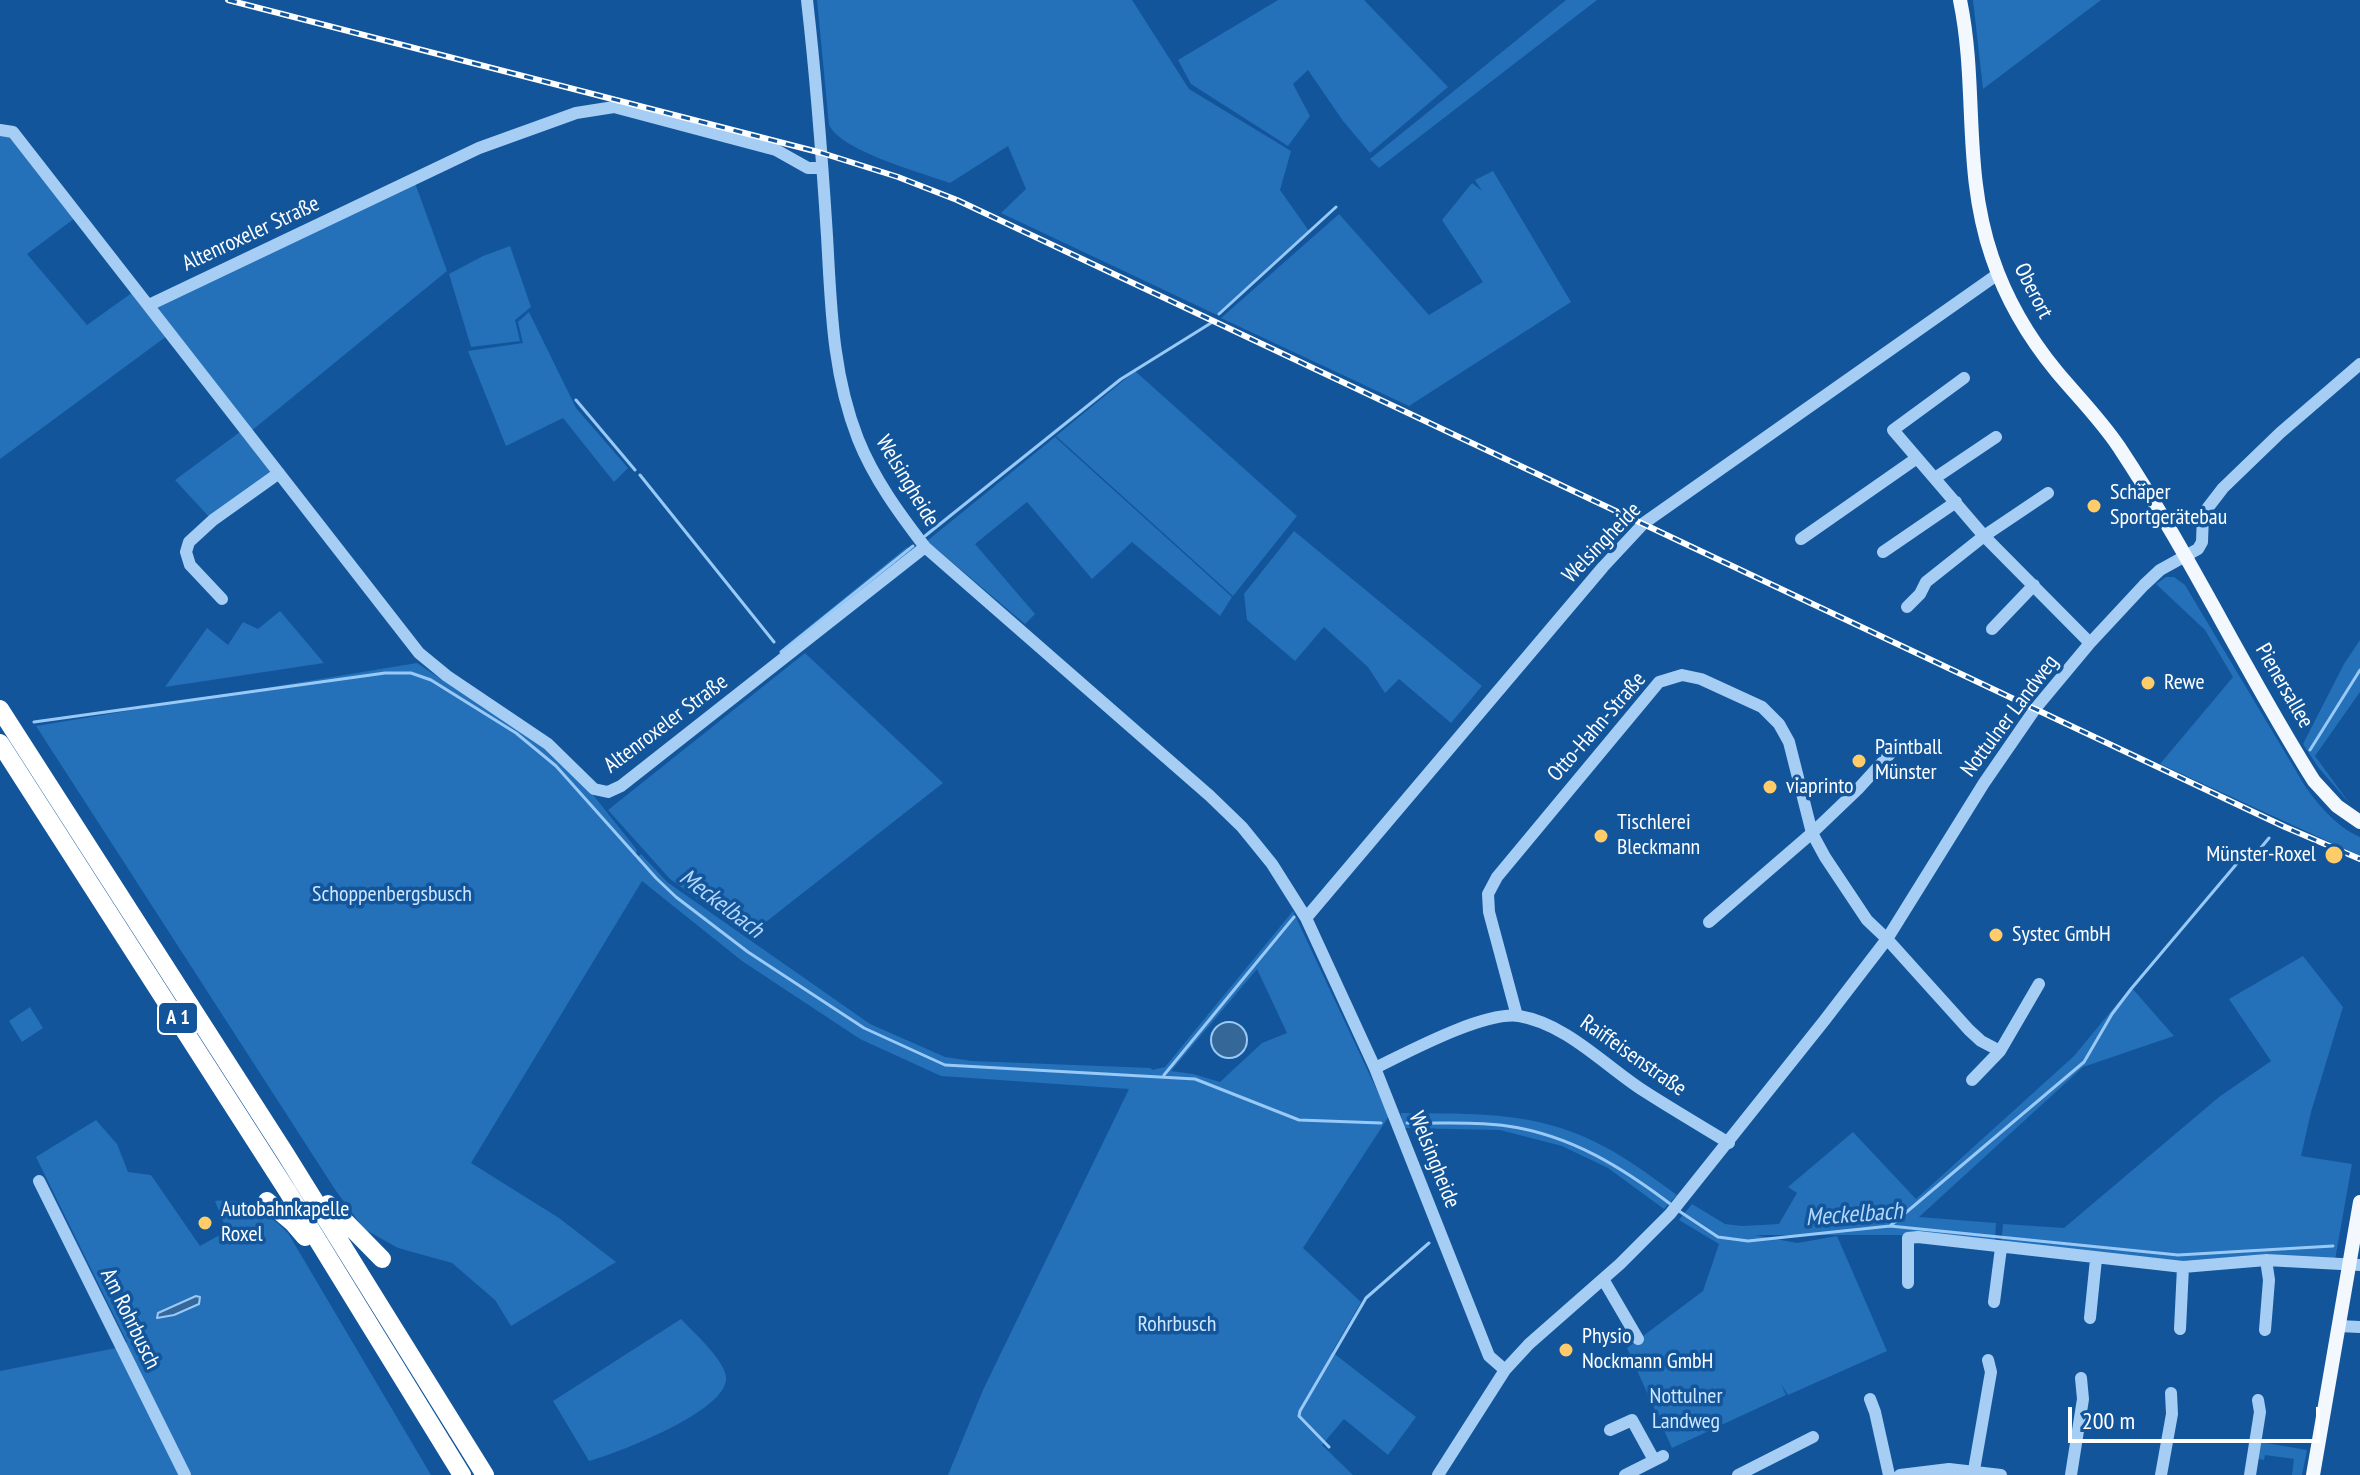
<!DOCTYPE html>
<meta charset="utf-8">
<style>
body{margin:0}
#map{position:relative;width:2360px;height:1475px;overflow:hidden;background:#12559b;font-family:"PT Sans Narrow",sans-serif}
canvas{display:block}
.scale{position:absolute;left:2068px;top:1407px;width:252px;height:36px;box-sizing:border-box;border:4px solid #fff;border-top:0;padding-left:10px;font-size:24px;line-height:28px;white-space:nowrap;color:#fff;-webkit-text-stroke:6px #12559b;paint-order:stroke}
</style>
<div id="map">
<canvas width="2360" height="1475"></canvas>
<div class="scale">200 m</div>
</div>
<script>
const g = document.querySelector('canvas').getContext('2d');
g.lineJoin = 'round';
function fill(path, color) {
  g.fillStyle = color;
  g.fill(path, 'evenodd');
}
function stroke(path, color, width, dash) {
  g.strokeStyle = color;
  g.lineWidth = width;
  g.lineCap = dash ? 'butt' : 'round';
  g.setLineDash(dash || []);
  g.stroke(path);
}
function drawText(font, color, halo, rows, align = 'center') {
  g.font = font + ' "PT Sans Narrow",sans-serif';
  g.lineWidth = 7;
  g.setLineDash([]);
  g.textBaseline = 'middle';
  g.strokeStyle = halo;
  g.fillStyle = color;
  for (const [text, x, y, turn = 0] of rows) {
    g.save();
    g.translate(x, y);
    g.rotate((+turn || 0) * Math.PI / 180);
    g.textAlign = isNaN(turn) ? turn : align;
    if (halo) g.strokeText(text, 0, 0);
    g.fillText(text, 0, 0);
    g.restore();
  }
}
fill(new Path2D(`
 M817,0H1132L1189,89L1291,151L1280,190L1309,231L1217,315L1001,213L1026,189L1008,146L950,183C920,172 843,152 829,125Z
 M1278,0H1364L1448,87L1370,153L1343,121L1308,70L1293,84L1310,116L1288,146L1191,84L1178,60Z
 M1566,0H1597L1379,168L1370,159Z
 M1973,0H2101L1983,89Z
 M0,135L13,138L75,218L27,254L87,325L133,292L167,336L0,459Z
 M1493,171L1571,302L1409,406L1221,318L1339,214L1429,315L1483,282L1442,220L1472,183L1482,191L1475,180Z
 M415,183L447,271L250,432L155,306Z
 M510,246L531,307L515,320L520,341L471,347L449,274L483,256Z
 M529,312L576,408L628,468L614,482L563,418L506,446L468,351L523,343L518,322Z
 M1135,371L1297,516L1233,596L1056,436Z
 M240,432L273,475L210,518L175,480Z
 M1055,437L1232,597L1220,616L1132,542L1092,579L1027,502L975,544L1035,614L1025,624L927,541Z
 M1294,531L1482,686L1451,723L1399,679L1385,693L1368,667L1324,627L1295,661L1247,620L1244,594Z
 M907,547L911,551L788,651L784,647Z
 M2166,577H2174L2185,585L2305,786C2319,806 2337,827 2360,837V856L2160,764L2233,677L2205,630L2156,584Z
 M280,611L324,663L165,687L207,628L228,645L243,622L258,629Z
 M2360,640V692L2315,756L2350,804L2318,767L2303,744L2344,664Z
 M805,653L943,783L748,936L670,879L608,810Z
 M417,663L547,750L590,791L637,850L635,859L641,854L667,882L870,1024L945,1057L972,1061L1151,1068L1152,1070L1165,1067L1293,911L1389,1116L1303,1248L1361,1302L1332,1352L1416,1417L1388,1455L1344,1419L1322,1445L1353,1475H948L983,1390L1129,1089L941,1076L860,1039L742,961L642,881L471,1163L559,1218L616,1262L511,1326L495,1300L452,1263L398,1248L364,1229L336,1191L36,726ZM1257,969L1287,1033L1262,1043L1220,1082L1193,1074L1171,1071Z
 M2303,956L2343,1007L2311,1112L2301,1156L2352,1164L2335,1260L2266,1254L2183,1261L2001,1247L2003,1224L2064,1228L2219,1097L2271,1061L2229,999Z
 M2131,987L2174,1036L2083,1067L1919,1217L1996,1223L1995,1242L1925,1235H1755L1797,1243L1837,1236L1887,1351L1788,1395L1781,1384L1786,1395L1672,1448L1627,1348L1703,1291L1719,1244L1679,1220L1692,1204L1725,1224L1742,1226L1779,1224L1797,1193L1788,1187L1853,1132L1916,1199L2074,1056Z
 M30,1007L43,1028L22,1042L9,1021Z
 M1401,1113C1458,1114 1517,1111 1572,1132C1611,1146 1644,1171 1677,1195L1664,1209L1608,1168L1562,1146L1500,1130L1403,1128Z
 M96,1120L117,1144L128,1172L151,1175L200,1246L227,1231L215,1201C249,1198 265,1211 288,1233L431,1475H0V1371L121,1347L127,1342L36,1157Z
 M681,1319C693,1332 724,1359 726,1377C730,1410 616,1454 589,1461L553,1401Z
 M2260,1442L2307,1450L2302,1475H2292L2294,1459L2265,1455L2264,1460L2258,1459Z`), '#2470b9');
const water = new Path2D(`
 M1211 1040a18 18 0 1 1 36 0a18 18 0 1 1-36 0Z
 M196,1296L200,1297L199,1304L174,1315L157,1318L158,1313Z`);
fill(water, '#366799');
stroke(water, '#98c9f7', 2);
stroke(new Path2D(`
 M1219,314L1336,207
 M576,400L635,470
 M640,475L774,642
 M925,536L1121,379L1211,323
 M781,652L913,546
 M34,722L385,673H411L431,680L516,733L556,766L656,878L676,897L748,952L864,1028L945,1065L1195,1079L1299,1120L1381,1123
 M2310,750L2360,670
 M1164,1075L1294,917
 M1407,1123C1439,1124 1474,1121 1507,1126C1571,1135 1623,1168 1673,1206
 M1679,1211L1718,1237L1748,1241L1890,1226L2178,1255L2333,1246
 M1890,1226L2084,1062L2112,1014L2131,989L2250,848L2259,850L2269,838
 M1329,1447L1299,1416L1300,1411L1366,1298L1429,1243`), '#98c9f7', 3);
stroke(new Path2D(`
 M807,0C816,78 822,157 827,236C831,305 832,373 858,439C874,479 899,513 925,547L1210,796L1242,827L1272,864L1306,918L1375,1068L1489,1356L1505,1370
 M0,130L13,132L419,653L447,676L548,744L594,789L608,792L621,786L925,547
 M149,305L479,148L576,113L614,107L776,150L808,168H822
 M1964,378L1893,430L1984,536L2090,643
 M1935,478L1996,437
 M1801,539L1917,458
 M1883,552L1956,502
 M222,599L190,565L186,552L189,542L213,520L279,473
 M1907,607L1920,594L1926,582L1984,536L2048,493
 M1992,629L2034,585
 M1306,918L1603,567L1644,523L1998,274
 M1709,922L1812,833L1858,789L1898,745
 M1517,1016L1489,912L1488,894L1497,877L1659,682L1682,675L1701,679L1762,707L1779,724L1789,742L1812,833L1825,857L1867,920L1887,939L1969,1030L1981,1041L2000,1051
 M1375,1068C1408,1052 1484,1011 1519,1016C1567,1024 1605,1066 1644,1091C1672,1109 1701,1126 1729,1143
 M1972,1080L2000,1051L2039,984
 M39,1181L185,1475
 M1603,1279L1638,1339
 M1908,1283V1238L1918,1237L2183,1267L2266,1260L2360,1265
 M1994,1302L2001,1248
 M2090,1318L2096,1259
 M2339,1326L2360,1327
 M2180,1329L2183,1267
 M2265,1330L2269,1280L2266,1260
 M1870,1399L1875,1412L1889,1475
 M1610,1430L1632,1420L1654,1460
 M1974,1470L1991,1372L1988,1360
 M1438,1475L1505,1370L1529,1344L1620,1264L1670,1214L1824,1021L1887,939L1984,783L2035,709L2090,643L2144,585L2160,570L2198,549L2202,542L2203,514L2223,488L2280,433L2360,364
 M1625,1475L1663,1456
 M1738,1475L1813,1437
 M1900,1475L1949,1469L2001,1475
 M2071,1475L2083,1399L2081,1378
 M2161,1475L2172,1414L2171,1393
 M2250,1475L2260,1412L2258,1400`), '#a6cdf4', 12);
stroke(new Path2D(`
 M1960,0C1978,87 1962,169 1992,257C2006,299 2029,338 2057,372C2078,397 2101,420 2119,447C2190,554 2245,672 2314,781L2337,806L2360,822
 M2313,1475L2360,1202`), '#f3f8ff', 14);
stroke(new Path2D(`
 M0,709L285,1153L485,1475
 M0,743L288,1192L462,1475
 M267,1201L293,1223L305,1237
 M328,1204L382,1259`), '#fff', 18);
const rail = new Path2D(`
 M228,0L822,153L898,177L957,200L2285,827L2360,859`);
stroke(rail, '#fff', 6);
stroke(rail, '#12559b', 3, [9]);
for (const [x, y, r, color] of [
 [2094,506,8,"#ffcc69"],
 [2148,683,8,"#ffcc69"],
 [1859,761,8,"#ffcc69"],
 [1770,787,8,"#ffcc69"],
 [1601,836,8,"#ffcc69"],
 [2334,855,10,"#ffcc69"],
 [1996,935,8,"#ffcc69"],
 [205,1223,8,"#ffcc69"],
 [1566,1350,8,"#ffcc69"]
]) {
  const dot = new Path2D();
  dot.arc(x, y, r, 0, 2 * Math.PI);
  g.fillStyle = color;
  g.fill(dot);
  stroke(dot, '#12559b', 3);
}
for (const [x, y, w] of [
 [178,1018,40]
]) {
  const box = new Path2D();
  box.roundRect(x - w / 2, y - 16, w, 32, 6);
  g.fillStyle = '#12559b';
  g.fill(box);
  stroke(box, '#fff', 2);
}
drawText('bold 20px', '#fff', null, [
 ["A 1",178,1018]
]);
drawText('22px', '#fff', '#12559b', [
 ["Altenroxeler Straße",251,234,-25],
 ["Oberort",2033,291,63],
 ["Welsingheide",907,481,59],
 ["Welsingheide",1602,543,-46],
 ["Pienersallee",2284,686,60],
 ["Nottulner Landweg",2010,716,-53],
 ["Altenroxeler Straße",666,724,-37],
 ["Otto-Hahn-Straße",1597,727,-49],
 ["Raiffeisenstraße",1633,1056,35],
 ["Welsingheide",1434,1160,68],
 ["Am Rohrbusch",130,1319,64]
]);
drawText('22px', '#fff', '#12559b', [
 ["Schäper",2110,493],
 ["Sportgerätebau",2110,518],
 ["Rewe",2164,683],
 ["Paintball",1875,748],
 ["Münster",1875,773],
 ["viaprinto",1786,787],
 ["Tischlerei",1617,823],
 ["Bleckmann",1617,848],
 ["Münster-Roxel",2316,855,"right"],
 ["Systec GmbH",2012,935],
 ["Autobahnkapelle",221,1210],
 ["Roxel",221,1235],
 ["Physio",1582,1337],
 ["Nockmann GmbH",1582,1362]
], 'left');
drawText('22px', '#cee6fe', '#12559b', [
 ["Schoppenbergsbusch",392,895],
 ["Rohrbusch",1177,1325],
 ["Nottulner",1686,1397],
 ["Landweg",1686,1422]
]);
drawText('italic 24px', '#b2d7fa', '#12559b', [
 ["Meckelbach",721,904,37],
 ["Meckelbach",1854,1215,-4]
]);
</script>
